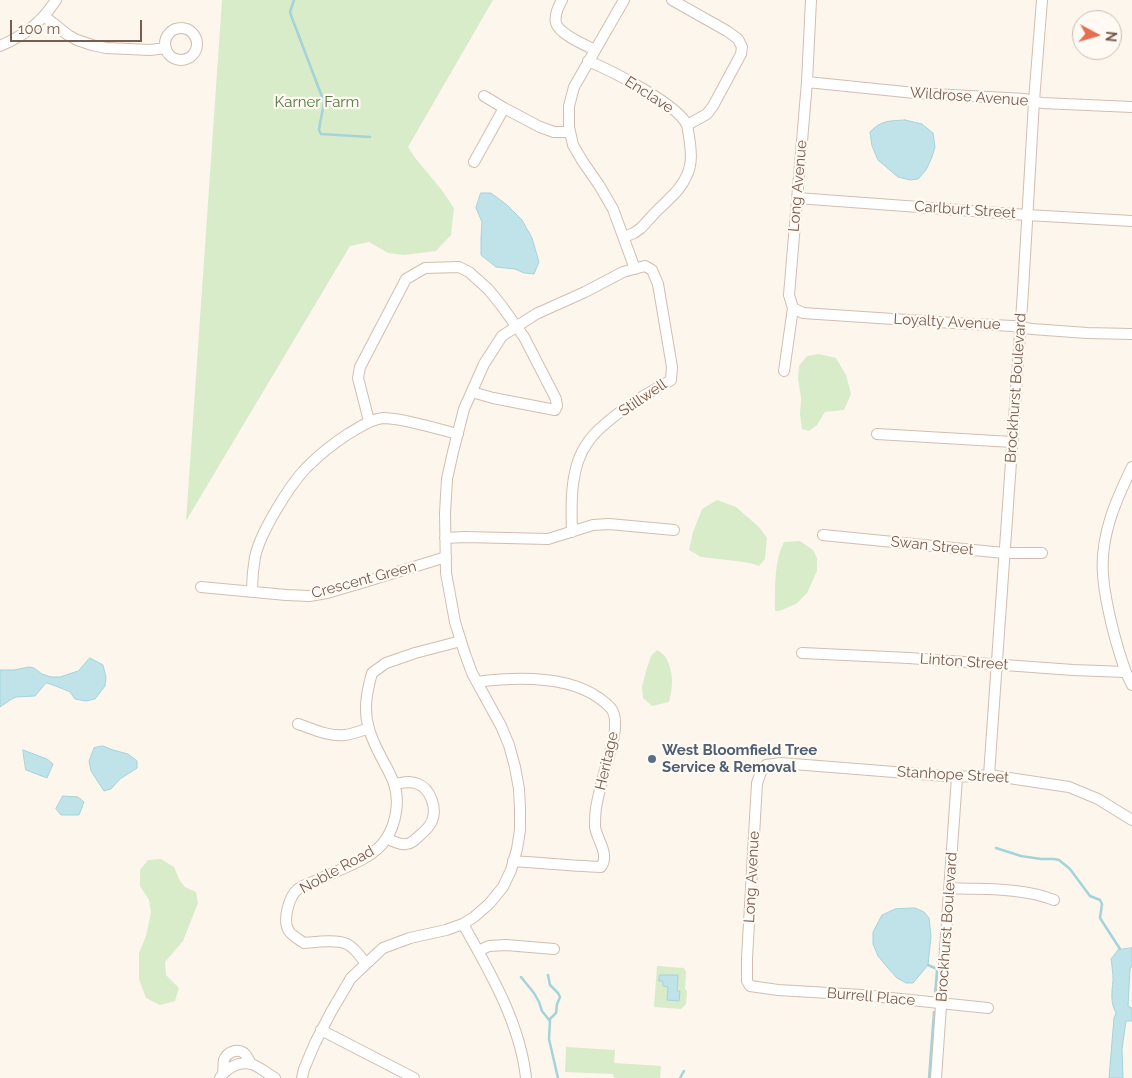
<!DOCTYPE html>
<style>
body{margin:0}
#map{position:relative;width:1132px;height:1078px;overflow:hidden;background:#fdf6ec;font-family:Raleway,sans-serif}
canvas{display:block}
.north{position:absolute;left:1072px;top:10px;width:50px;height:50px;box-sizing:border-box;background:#fffaf3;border:1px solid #cabbb1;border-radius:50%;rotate:96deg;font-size:14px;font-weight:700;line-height:20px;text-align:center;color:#7a5c4d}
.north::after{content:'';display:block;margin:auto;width:18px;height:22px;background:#e76f51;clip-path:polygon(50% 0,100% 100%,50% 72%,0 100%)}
.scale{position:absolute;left:10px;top:20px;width:132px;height:22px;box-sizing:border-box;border:2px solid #7a5c4d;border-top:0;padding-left:6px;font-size:15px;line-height:18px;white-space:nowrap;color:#7a5c4d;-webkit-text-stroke:4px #fffaf3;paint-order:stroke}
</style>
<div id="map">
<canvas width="1132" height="1078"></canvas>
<div class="north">N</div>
<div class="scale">100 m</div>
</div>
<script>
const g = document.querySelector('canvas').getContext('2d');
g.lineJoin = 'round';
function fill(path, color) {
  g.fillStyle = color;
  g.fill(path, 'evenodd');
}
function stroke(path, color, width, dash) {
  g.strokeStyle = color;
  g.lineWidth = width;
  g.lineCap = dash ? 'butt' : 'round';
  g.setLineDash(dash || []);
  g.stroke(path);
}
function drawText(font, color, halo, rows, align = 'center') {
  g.font = font + ' Raleway,sans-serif';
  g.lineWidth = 4.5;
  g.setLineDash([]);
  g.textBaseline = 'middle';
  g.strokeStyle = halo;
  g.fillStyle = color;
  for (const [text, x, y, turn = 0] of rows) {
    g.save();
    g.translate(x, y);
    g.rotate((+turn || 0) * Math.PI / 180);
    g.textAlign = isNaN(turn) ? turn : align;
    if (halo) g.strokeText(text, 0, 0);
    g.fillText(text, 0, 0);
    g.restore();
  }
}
fill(new Path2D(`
 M222,0H493L408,147L416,159L441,189L454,208L451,235L436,251L404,255L388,253L369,242L350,246L186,521Z
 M819,354L836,358L846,375L851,394L844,410L825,412L817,425L809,431L802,429L800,414L801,398L798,379L799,366L807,356Z
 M717,500L736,507L759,527L767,538L765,559L759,566L750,563L736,561L701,557L689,550L693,532L702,509Z
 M800,541L813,550L817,558V571L807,593L796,604L779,611H775C775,590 774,561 784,542Z
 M657,650C660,652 664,654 666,658C674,671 673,688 669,702L652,706L643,698L642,687L646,671L651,656Z
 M161,859L174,867L180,881L185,887L196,892L198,903L183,941L165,962L166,975L179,988L175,1001L160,1005L146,998L139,979V953L146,936L151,913L149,900L140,886V870L148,860Z
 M657,966L684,968L686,972L685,989L687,991L686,1004L681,1009L654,1007Z
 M566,1047L615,1050L614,1063L661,1066L660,1078H614L613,1074L565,1072Z`), '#d8ecc9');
const water = new Path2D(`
 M905,120L922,124L933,133L935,147L932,157L926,170L918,179L910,180L898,177L878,160L872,146L870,132C881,120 890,121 905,120Z
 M481,193H491L507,205L522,220L532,238L539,262L534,274L524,273L515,269L496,267L481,255V237L482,222L476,208Z
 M90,658L103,665L106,677L105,686L95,699L86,701L75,699C73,697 72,694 70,692C68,691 49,683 46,683L35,696L16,697L10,700L0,707V670H14L29,667L34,668L42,674L51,677H60L78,671Z
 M103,746L113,750L128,754L137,761V768L120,779L111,789L104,791L91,771L89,761L94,748Z
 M23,750L47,759L53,764L47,778L26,770Z
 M63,796L78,797L84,802L79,815H61L56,809Z
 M915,908L924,912L929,918L931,936L928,965L913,983H906L897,978L887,967L878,956L873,944V932L882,915L895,909Z
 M1132,948V965L1130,969L1128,1006L1129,1007L1132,1008V1021H1126L1122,1049L1123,1078H1109L1114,1018L1116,1013C1110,1002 1112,992 1113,980C1113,973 1112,966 1111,959L1118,950Z
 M660,975H678L677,991H680L679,1001L667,1000L668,987L663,986V981H659Z`);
fill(water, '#bfe3e8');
stroke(water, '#a5d3da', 1);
stroke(new Path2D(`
 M294,0L290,12L292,18L324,102C323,111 320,121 319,130L321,134L370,137
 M996,848L1021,856L1041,859H1054L1059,860L1070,869L1090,896L1100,900L1102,904L1100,918L1120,949
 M928,965L937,969V970L935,994
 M548,975L550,985L558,993L560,997L557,1004L556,1013L549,1020
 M521,977L534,993L539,1002L542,1011L550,1021L549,1039L558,1078
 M680,1078L684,1071
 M929,1078L934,1012`), '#a5d3da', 2.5);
const minor = new Path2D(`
 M562,0C558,7 554,15 556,23C559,34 585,45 595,50
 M624,0L574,87L569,106V127L573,145L583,162L599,185L613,209L635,269
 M672,0L727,31L738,39L742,47L741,54L713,106L707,114L687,125
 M44,16L68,35L77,40L92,45L106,48L150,50L166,48
 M165 44a16 16 0 1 1 32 0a16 16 0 1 1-32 0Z
 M0,46C25,35 41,23 56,0
 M588,61C610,70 678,104 687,125C688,128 688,132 689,136C691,150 693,164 686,177C681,189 671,197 662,206C654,213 648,221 641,228L634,233L624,237
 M807,82L915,93L1025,99L1042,103L1132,107
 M484,96L504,108
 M474,162L504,108L540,127L554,132H569
 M797,198L1027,215L1132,221
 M793,308L803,313L953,323L1013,326L1032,329L1087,333L1132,334
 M784,371L793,308L789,295L807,82L811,0
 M369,421L358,378L360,367L406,279L425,268L459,267L469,272L488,289L501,305L524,337L556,399L557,406L555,410L493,398L472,392
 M877,434L1012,442
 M1132,467C1116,500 1100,536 1103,574C1104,594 1109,614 1114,634C1119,651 1123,669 1132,685
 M823,535L1004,553H1042
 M445,538L465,537L548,539L593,525L609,524L674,530
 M201,587L286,595L309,596L327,593L358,584L446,557
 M252,591C252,580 253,568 255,557C260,533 289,486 306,468C318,456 334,443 348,434C359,428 370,419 383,418C403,418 437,429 458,434
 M802,653L909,658L1073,670L1125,672
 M477,682C515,677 566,675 599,698C609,706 615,709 615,722C616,734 612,745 609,756C604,773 599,791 596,808C595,814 595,821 595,827C597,840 610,854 601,867C571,866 543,863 513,861
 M298,724C313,729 329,737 345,735C353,734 361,731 369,728
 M989,775L1023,291L1034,101L1042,0
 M387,838C392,841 399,845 406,844C411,844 415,840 419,836C424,832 429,828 432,821C437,809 431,789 418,784C410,780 402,783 394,784
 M950,888C984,890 1021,887 1054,900
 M463,924C490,972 520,1023 526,1078
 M478,951L489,946L506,945L554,949
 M366,964C361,957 355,948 347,944C336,939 316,942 304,943C300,940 292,936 289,931C282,921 289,896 298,889C303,885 310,883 315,881C337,870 373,860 386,839C396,824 400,801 394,784C393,779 390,775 388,770C381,757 373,743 369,729C363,710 367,691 372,673L386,663L415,653L461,641
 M988,1008L862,995L778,990L750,986L747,981V958L757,783L761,772L766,765L781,763L957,777L989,775L1069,787L1098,799L1132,820
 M321,1030L414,1078
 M223,1073C224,1069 223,1064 224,1060C227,1052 237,1048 244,1053C247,1056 249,1060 251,1064
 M220,1078C226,1068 239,1061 251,1064C259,1066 267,1074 275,1078
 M302,1078L304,1069L315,1043L331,1012L351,978L383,948L410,938L446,930L463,924L474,917L489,904L503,887L511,870L517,849L520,830V809L519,789L515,767L509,745L501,726L472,673L464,651L455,622L446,573L445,513L447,479L453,452L464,409L484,364L502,336L536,314L585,292L623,272L645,266L652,270L658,284L672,367L671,380C657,389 641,396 628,406C617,414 595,431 588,442C570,466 571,503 572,532
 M936,1078L957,777`);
stroke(minor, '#d1beb0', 12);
stroke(minor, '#fff', 10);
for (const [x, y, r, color] of [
 [652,759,5,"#5c6f8a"]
]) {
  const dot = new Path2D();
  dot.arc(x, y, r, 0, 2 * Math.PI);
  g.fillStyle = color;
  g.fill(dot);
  stroke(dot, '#fffaf3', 2);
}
drawText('15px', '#7a5c4d', '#fffaf3', [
 ["Enclave",649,95,33],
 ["Wildrose Avenue",969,97,4],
 ["Long Avenue",798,186,-85],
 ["Carlburt Street",965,210,4],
 ["Loyalty Avenue",947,322,3],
 ["Brockhurst Boulevard",1016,388,-86],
 ["Stillwell",643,398,-34],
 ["Swan Street",932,546,6],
 ["Crescent Green",364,580,-15],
 ["Linton Street",964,662,4],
 ["Heritage",607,761,-77],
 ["Stanhope Street",953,775,3],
 ["Noble Road",337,870,-29],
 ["Long Avenue",752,877,-87],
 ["Brockhurst Boulevard",947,927,-86],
 ["Burrell Place",871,997,5]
]);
drawText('15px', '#537a41', '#fffaf3', [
 ["Karner Farm",317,102]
]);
drawText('bold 15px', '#4e5e75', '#fffaf3', [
 ["West Bloomfield Tree",662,750],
 ["Service & Removal",662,767]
], 'left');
</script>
